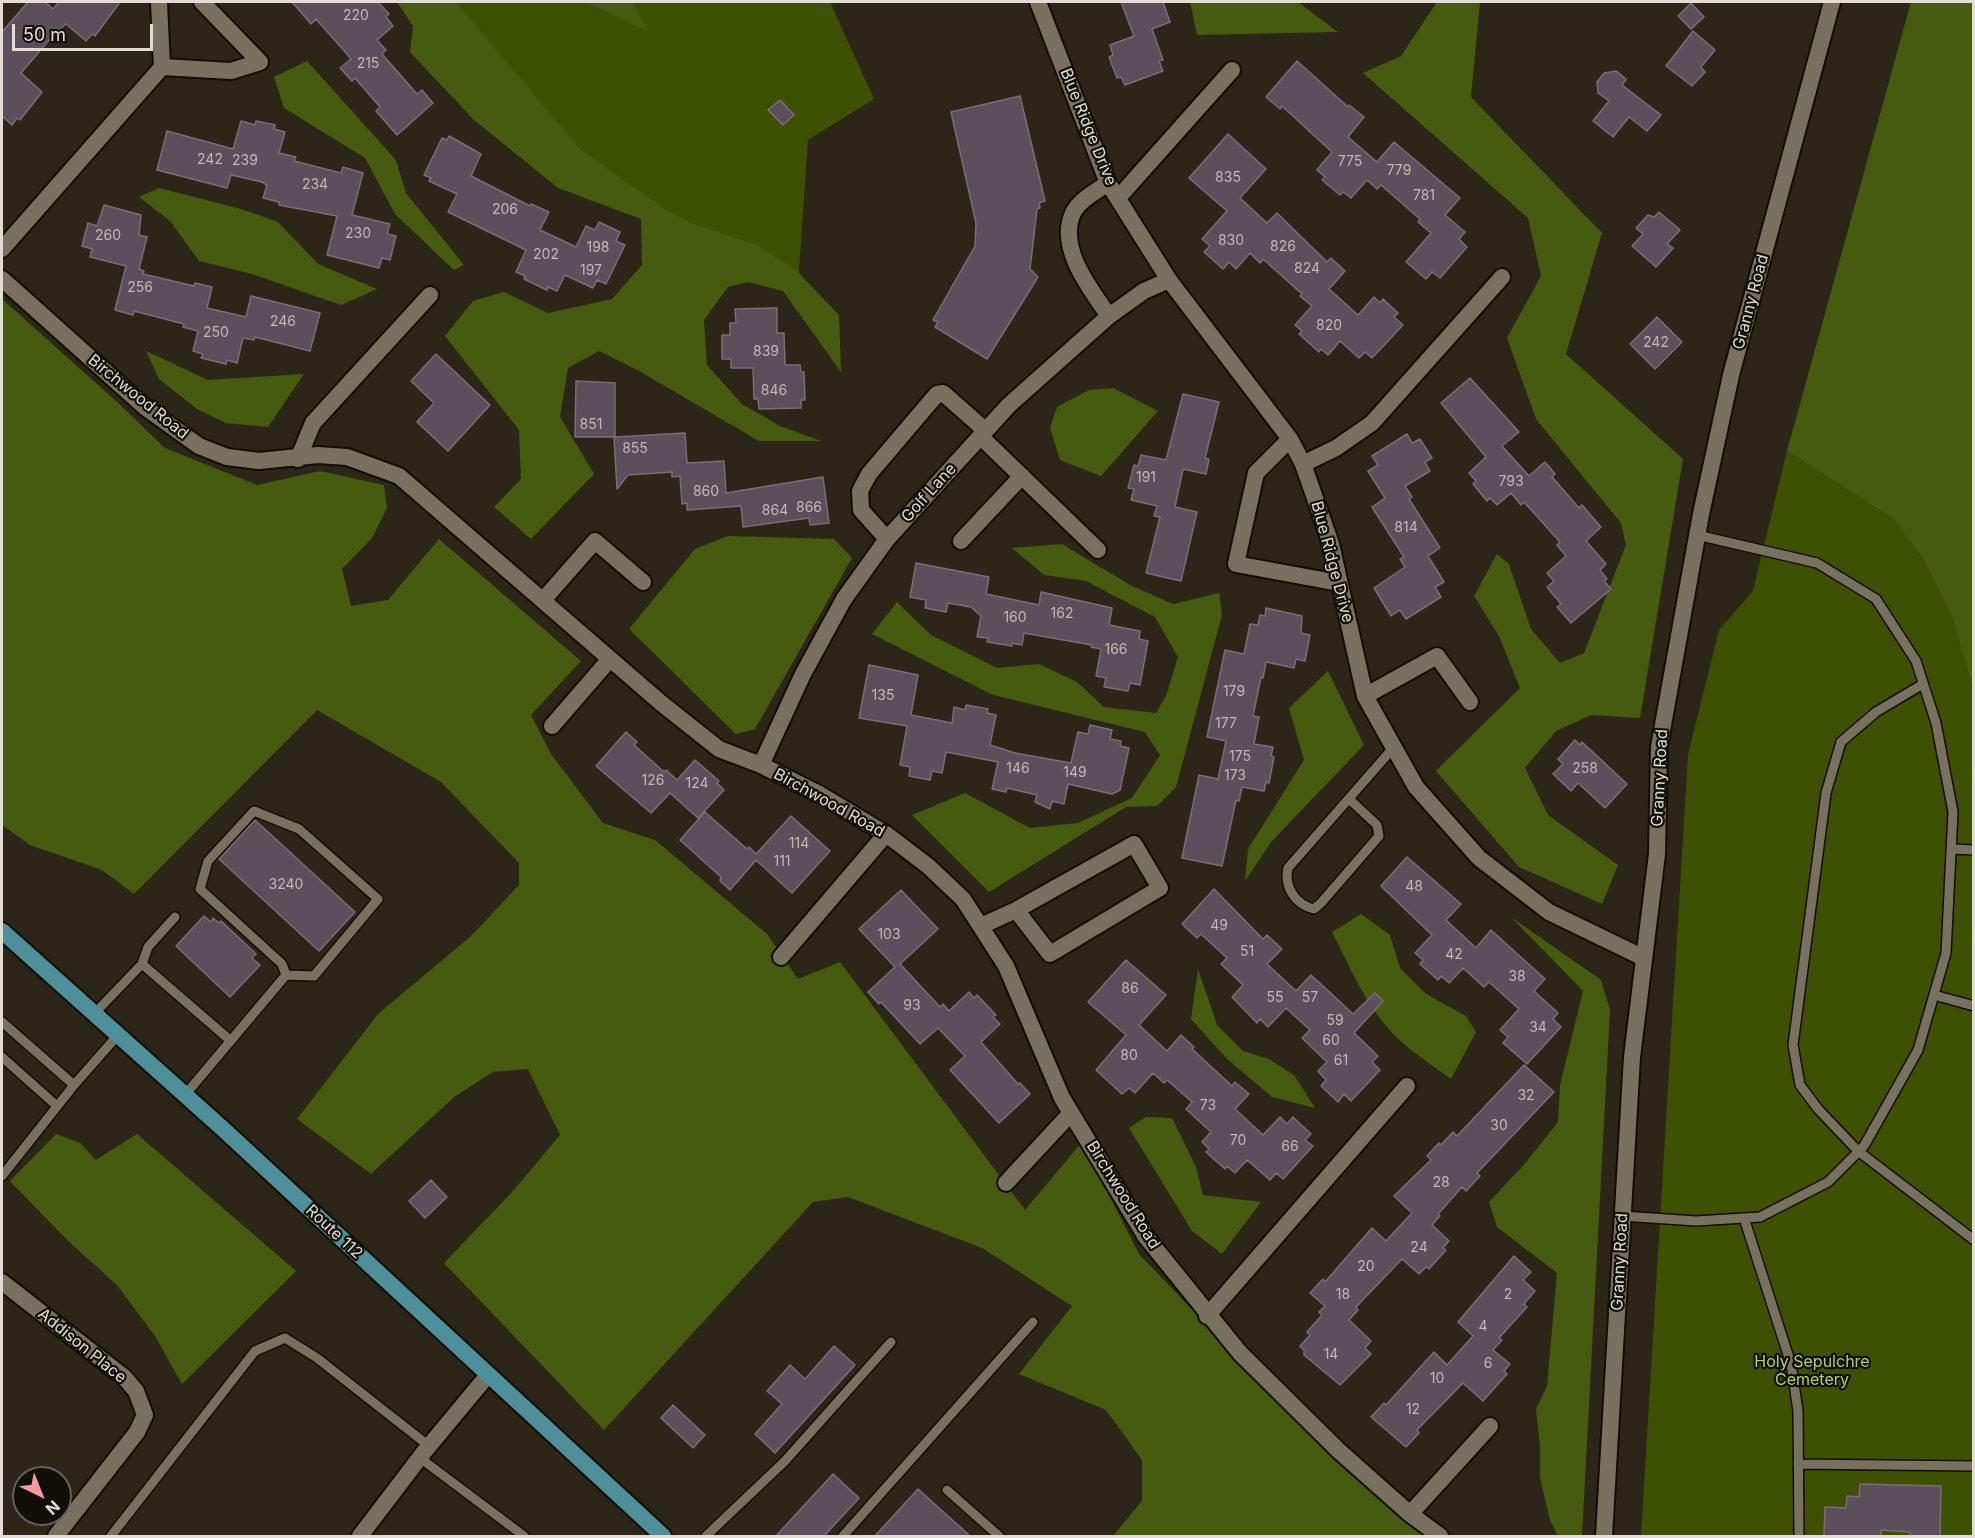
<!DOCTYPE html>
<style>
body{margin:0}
#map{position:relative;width:1975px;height:1538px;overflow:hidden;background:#2b2617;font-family:Inter,sans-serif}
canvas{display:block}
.frame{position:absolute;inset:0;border:3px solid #e1ddd4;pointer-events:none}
.north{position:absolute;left:12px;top:1466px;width:60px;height:60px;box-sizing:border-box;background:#110f08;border:2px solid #64615a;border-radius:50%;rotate:137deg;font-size:16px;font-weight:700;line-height:24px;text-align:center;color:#e1ddd4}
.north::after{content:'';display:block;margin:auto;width:21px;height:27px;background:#f49aa2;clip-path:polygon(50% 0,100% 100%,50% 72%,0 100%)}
.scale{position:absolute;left:12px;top:24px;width:141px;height:27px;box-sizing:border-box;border:3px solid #e1ddd4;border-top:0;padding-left:8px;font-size:18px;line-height:21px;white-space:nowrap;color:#e1ddd4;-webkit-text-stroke:4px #110f08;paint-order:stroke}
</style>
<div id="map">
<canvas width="1975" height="1538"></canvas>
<div class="frame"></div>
<div class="north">N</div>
<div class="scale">50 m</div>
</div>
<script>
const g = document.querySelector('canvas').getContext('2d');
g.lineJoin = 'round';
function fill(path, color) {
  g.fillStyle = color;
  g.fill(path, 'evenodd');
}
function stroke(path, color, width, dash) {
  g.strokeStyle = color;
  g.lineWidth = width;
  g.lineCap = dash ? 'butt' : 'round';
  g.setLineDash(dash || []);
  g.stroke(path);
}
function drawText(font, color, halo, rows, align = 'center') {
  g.font = font + ' Inter,sans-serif';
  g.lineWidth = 4.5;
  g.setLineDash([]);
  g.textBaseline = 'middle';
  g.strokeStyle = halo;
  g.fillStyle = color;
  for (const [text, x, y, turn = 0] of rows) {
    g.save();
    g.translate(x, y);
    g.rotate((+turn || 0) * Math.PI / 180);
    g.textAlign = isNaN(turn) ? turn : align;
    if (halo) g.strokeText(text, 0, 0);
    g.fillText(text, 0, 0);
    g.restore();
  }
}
fill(new Path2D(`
 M428,2H830L874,99L808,140L798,284L557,161Z
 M1787,451L1895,520L1922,558L1952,617L1973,689V1536H1641L1688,755L1719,630L1753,591Z`), '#3d5004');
fill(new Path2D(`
 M397,2H456L581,150L662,207L691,223L755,244L795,269L839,315L841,372L783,291L748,282L728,287L704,320L707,365L742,404L780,426L821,441H759L639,371L599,351L568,368L560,417L594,474L531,539L494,507L521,479L519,430L445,336L473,301L504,292L548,313L612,299L642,265L641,219L558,188L474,120L410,52L413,26Z
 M585,2H632L649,32Z
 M1190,2H1298L1338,32L1197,35Z
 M1437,2H1480L1471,97L1602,233L1566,354L1683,459L1640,718L1591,715L1556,731L1525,768L1548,815L1618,865L1602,904L1519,867L1436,771L1520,688L1499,636L1474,596L1497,554L1509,564L1531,629L1560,663L1584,653L1626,545L1621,523L1536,419L1507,338L1541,276L1528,218L1363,73L1401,56Z
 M1911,2H1973V689L1952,617L1922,558L1895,520L1787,451Z
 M307,61L396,160L406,193L464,265L454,270L395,214L365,158L284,108L274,77Z
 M159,188L241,209L278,222L318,264L377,289L341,305L252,274L199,261L170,221L139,197Z
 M2,299L115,400L165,448L257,485L320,471L384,485L387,508L372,538L342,569L351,606L388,600L439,539L581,661L531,715L551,754L603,823L655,840L767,934L798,979L840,962L1025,1210L1082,1142L1139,1254L1307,1430L1425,1536H1113L1142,1501V1460L1106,1410L1019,1374L1072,1306L982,1248L848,1197L813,1202L604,1430L444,1263L513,1191L560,1135L528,1069L493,1072L454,1097L371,1174L297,1119L378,1014L471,936L519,885V863L441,782L317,710L134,894L102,870L30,845L2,825Z
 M146,351L208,380L304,374L268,427L226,423L197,409L159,379Z
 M1113,388L1158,411L1101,476L1060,460L1050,428L1057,407L1089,390Z
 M728,536L834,539L852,558L755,729L736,734L629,629L695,549Z
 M1062,544L1130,585L1173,604L1219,593L1222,615L1176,787L1157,806L1126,807L989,892L912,815L965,793L1030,828L1078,823L1132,798L1160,755L1145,732L993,695L872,634L897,602L931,635L997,668L1039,664L1077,682L1104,707L1156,713L1166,696L1178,657L1155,617L1086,581L1044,575L1012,548Z
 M1328,671L1364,745L1272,841L1245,881L1248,849L1304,760L1289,708Z
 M1361,914L1390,935L1400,968L1426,994L1466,1016L1476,1032L1451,1079C1428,1062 1400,1045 1383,1022C1361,995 1348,963 1332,932Z
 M1511,917L1601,980L1610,1010L1582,1536H1558L1550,1520L1540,1478V1446L1536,1409L1547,1386L1557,1273L1497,1227L1489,1202L1522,1167L1558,1122L1560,1085L1583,991Z
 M1198,969L1217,1025L1243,1051L1269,1059L1294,1075L1315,1108L1272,1097L1227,1059L1191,1019Z
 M1146,1117L1172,1118L1196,1167L1203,1195L1261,1202L1222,1254L1192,1231L1129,1128Z
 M56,1134L80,1143L96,1160L137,1134L296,1271L182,1384L155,1336L117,1285L67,1240L10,1181Z`), '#465b10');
const building = new Path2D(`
 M28,2H45L53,9L59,2H120L95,36L92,34L86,41L66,24L56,32L21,73L42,92L20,120L17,118L12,125L2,116V32Z
 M292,2H378L389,14L386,17L393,26L377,40L386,50L382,54L417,94L422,90L433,103L397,135L376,111L380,107L355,78L352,81L340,68L351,59L347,54L316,19L311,24Z
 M1121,2H1163L1170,22L1152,29L1163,60L1159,61L1163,71L1125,85L1121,77L1117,78L1109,57L1113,55L1110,45L1134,36Z
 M1691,3L1704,17L1691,29L1678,16Z
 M1693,31L1715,50L1701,67L1705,72L1692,86L1666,66Z
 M1297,61L1348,107L1349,105L1364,117L1348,137L1377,162L1394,142L1460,198L1445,215L1465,232L1459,239L1467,247L1440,278L1432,272L1426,279L1406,262L1431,233L1418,222L1420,219L1381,185L1377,189L1367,180L1351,198L1343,192L1340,195L1322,180L1325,177L1317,170L1332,152L1282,106L1280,109L1266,97Z
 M1616,71L1626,79L1622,85L1661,115L1647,131L1629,117L1613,137L1593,121L1609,101L1598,93L1597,82L1604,73Z
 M1020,96L1045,201L1039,203L1040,208L1037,209L1030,269L1038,277L987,359L935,327L938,322L933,320L975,246L976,223L951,112Z
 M780,100L794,115L783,125L768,110Z
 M241,121L255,125L256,121L275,125L274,129L285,132L279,153L296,157L294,161L341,173L343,167L363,173L352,215L390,224L387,234L396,236L390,260L382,258L379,268L327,255L337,216L279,205V202L263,198L267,185L262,182L231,175L227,188L157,170L167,131L233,149Z
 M1228,134L1266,169L1240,198L1267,223L1277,213L1327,262L1331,258L1345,271L1329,289L1358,315L1374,297L1380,303L1383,299L1398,313L1394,317L1403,325L1372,358L1365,352L1359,358L1340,341L1328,355L1321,349L1319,352L1299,334L1302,331L1295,325L1312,306L1300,296L1302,294L1263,259L1260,263L1250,253L1236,269L1229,262L1223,269L1204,252L1210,246L1202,239L1227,211L1189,178Z
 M449,136L481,154L471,176L530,206L531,204L549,212L540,230L576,247L586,226L595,230L599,222L620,232L616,241L625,245L606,284L597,280L593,288L565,275L557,291L548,287L547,290L524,279L525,276L516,272L526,250L448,212L457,194L429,181L431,178L424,175L442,138L447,140Z
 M104,205L141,215L139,235L147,237L139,269L144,271L143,274L194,286L195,283L212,287L207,308L246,317L251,296L320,313L310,351L255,337L254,340L243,338L237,363L227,360L226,364L201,358L203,354L193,351L198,331L183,327L184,324L134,311L133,315L115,310L126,266L90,257L92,249L82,246L88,223L97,226Z
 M1659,212L1680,230L1667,244L1673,248L1656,267L1632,246L1643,234L1636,228L1648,215L1654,217Z
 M777,308V333H784L785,365H800L801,372H804L805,400H801V408L759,409L758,399H754L753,368H731V359H722V335H730V323H736L735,309Z
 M1657,317L1682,342L1655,369L1630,344Z
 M436,354L490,405L448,451L417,422L434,403L411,381Z
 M1470,378L1519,432L1502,446L1529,476L1545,462L1555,474L1552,477L1579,508L1582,505L1601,527L1586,541L1606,564L1600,570L1607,579L1604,581L1611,589L1571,623L1557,607L1561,604L1547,587L1554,581L1547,573L1566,556L1557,545L1560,542L1524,502L1521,505L1511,493L1497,505L1490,498L1487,501L1473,484L1476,481L1469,473L1486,457L1441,403Z
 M576,381L615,383V437L685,433L687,463L724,461L726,493L823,477L829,523L810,525L809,518L743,527L741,506L687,510V503L682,504L680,476L672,477V472L628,475L617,489L614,437H575Z
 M1183,394L1219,402L1205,458L1209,459L1206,474L1183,469L1175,507L1197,512L1181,581L1146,573L1160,517L1154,516L1157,506L1131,500L1134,489L1128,488L1134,465L1138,466L1141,455L1166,460Z
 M1407,434L1412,443L1420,439L1432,458L1425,462L1430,471L1405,486L1412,497L1409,499L1440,548L1428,556L1444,582L1435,587L1441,597L1406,619L1400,610L1391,616L1374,588L1405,567L1400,559L1404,557L1372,507L1385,498L1368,471L1378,465L1372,456Z
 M916,563L989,577L986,594L1039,605L1041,592L1112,608L1109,625L1140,631L1139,639L1148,641L1140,685L1130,683L1128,691L1104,687L1106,678L1096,676L1101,649L1091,647L1092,645L1024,633L1022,645L1012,643V646L987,642L988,638L977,637L981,616L971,607L948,603L946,612L925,608L926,600L910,597Z
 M1266,608L1302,616L1301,633L1310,635L1305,661L1296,659L1294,668L1266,662L1263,678L1261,677L1253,716L1259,717L1254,744L1273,747L1271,756L1274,757L1269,783L1266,782L1264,791L1242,787L1239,801L1236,800L1222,866L1182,858L1199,775L1218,779L1226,741L1207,737L1225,650L1244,654L1250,624L1258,625L1260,615L1265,616Z
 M869,665L918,675L911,715L952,723L954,707L965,710L966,705L988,709L987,713L996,715L990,745L1015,753L1071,763L1078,732L1088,734L1090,725L1112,730L1110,739L1121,741L1120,746L1129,748L1120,790L1112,794L1068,784L1064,804L1052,801L1050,809L1035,802L1037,795L1007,788L1006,792L992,789L998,762L946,752L942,773L932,771L930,780L909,776L910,767L900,765L907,726L859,718Z
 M626,732L637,742L634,745L664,772L666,770L677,780L695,760L719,781L717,783L724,790L698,818L670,793L651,813L596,766Z
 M1575,740L1580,745L1582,742L1627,784L1605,808L1578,783L1571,791L1553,774L1563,764L1558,759Z
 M705,812L747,849L749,847L756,854L791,816L830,851L792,893L756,860L730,890L720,881L721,877L680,840Z
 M255,820L355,912L319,951L219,859Z
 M1407,857L1461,904L1446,920L1476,948L1491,930L1545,979L1534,991L1558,1013L1553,1019L1561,1027L1527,1064L1503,1043L1508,1037L1500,1030L1519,1009L1489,982L1484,987L1463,968L1449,983L1441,976L1438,980L1420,964L1423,960L1415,953L1432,935L1381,886Z
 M1214,889L1263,939L1267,935L1282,949L1267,964L1296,991L1311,975L1353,1014L1375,993L1383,1001L1354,1033L1378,1056L1372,1062L1380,1070L1351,1101L1344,1094L1338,1102L1321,1086L1326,1080L1318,1071L1327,1062L1302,1038L1310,1030L1286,1008L1268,1027L1260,1019L1257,1023L1232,997L1243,985L1221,964L1227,958L1201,934L1197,938L1182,924Z
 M901,890L938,929L900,964L940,1007L943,1004L949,1011L969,992L974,998L977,995L996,1015L993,1017L1000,1024L981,1042L1018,1084L1020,1083L1030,1094L999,1123L950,1070L965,1056L938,1028L920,1044L881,1002L879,1004L868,992L895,967L859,929Z
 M204,916L211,922L213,918L219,923L221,921L256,954L252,958L260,965L230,997L176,946Z
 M1126,960L1166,995L1139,1025L1167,1051L1181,1035L1194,1047L1192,1049L1232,1086L1235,1082L1249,1094L1235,1109L1263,1135L1280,1117L1287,1124L1293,1117L1311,1134L1305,1140L1313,1146L1283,1179L1276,1173L1270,1180L1247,1160L1235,1173L1227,1166L1225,1169L1206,1152L1209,1149L1202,1142L1211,1132L1186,1109L1192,1102L1167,1080L1164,1083L1153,1073L1135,1093L1129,1088L1122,1094L1096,1070L1126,1035L1088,1002Z
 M1524,1065L1554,1092L1477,1173L1480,1176L1466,1191L1462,1187L1438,1214L1440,1216L1432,1225L1449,1241L1443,1248L1446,1250L1429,1269L1426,1267L1419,1274L1402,1259L1356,1307L1358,1310L1349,1320L1371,1341L1365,1348L1371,1354L1340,1385L1304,1355V1350L1300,1346L1310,1335L1307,1332L1322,1315L1319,1312L1325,1306L1310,1293L1323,1279L1325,1282L1372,1228L1386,1241L1412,1213L1394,1196L1431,1160L1427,1156L1439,1143L1441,1145L1453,1132L1457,1136Z
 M431,1180L447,1197L425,1218L409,1201Z
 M1514,1256L1531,1272L1523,1280L1535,1291L1524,1304L1527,1307L1499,1338L1502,1340L1493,1350L1510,1364L1504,1371L1507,1374L1483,1401L1463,1383L1417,1430L1419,1433L1406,1447L1371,1417L1384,1403L1386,1405L1434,1352L1447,1365L1473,1336L1458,1322Z
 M834,1346L855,1365L775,1453L755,1434L782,1404L767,1391L790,1365L805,1379Z
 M673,1405L705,1435L693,1448L661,1418Z
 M833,1474L859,1498L824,1536H776Z
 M1860,1484L1941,1486L1940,1536H1910V1532L1881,1530V1536H1824L1825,1507L1846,1508L1847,1496L1859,1497Z
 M918,1489L970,1536H875Z`);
fill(building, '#5b4f5c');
stroke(building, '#7b6d7b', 1.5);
const service = new Path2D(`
 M1923,684L1876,712L1841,742L1826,793L1793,1045L1800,1085L1818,1109L1858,1151L1974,1240
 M1349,799L1377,825L1379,836L1321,903L1314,909C1294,904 1284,886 1288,868L1394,747
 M1951,849L1974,850
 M142,964L148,947L175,917
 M1934,995L1974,1006
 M94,1014L142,964L231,1041
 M2,1022L74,1085
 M2,1057L57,1106
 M185,1095L286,975L314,976L378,899L299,829L254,811L208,861L200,889L282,964L286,975
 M2,1176L74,1085L118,1035
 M1622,1216L1696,1221L1760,1217L1828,1182L1864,1146L1918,1050L1946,953L1953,812L1936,723L1916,661L1876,599L1817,563L1697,535
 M1744,1218L1791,1364L1798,1411L1799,1536
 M420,1458L524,1536
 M1798,1464L1974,1466
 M947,1490L999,1536
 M111,1536L255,1351L285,1338L317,1358L429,1446
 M706,1536L785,1461L891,1342
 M843,1536L1033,1322`);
const minor = new Path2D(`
 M159,2L162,67
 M1038,2L1108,183L1169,280L1290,439L1303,464L1331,544L1365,696L1416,787L1479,858L1549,912L1644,958
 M1108,183C1097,191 1079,200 1073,213C1057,248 1091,290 1109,316
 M1118,198L1232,70
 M2,249L162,67L231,71L260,62L202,2
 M2,279L146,408L199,446L227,457L259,461L318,455L347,457L399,476L661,703L719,749L761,765L821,795L886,834L928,866L963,899L1006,966L1062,1098L1146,1237L1240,1353L1338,1450L1410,1514L1440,1536
 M980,436L1098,550
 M1290,439L1256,473L1236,564L1339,583
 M298,459L313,423L430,295
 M1303,464L1336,448L1372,423L1502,277
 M887,539L861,510L860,491L869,474L937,394L943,393L985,430
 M961,541L1022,476
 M544,599L595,541L643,582
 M1365,696L1437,656L1470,702
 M552,726L610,659
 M761,765L803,674L844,599L887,539L1009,405L1109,316L1144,291L1169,280
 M1134,844L1160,888L1050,954L1016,910Z
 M981,926L1016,910
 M781,957L886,834
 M1006,1183L1071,1113
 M2,1282L124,1377L136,1391L145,1415L137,1432L56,1536
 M1207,1316L1407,1086
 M1410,1514L1490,1426
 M360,1536L424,1452L488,1375`);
const tertiary = new Path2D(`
 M1604,1536L1632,1057L1657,854L1659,747L1701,514L1731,375L1832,2`);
const primary = new Path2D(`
 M2,931L222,1128L663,1536`);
stroke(service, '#130e03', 12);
stroke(minor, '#130e03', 20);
stroke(tertiary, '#130e03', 20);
stroke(primary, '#130e03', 20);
stroke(service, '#787160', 9);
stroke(minor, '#787160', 16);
stroke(tertiary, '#787160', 16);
stroke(primary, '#4f8f9b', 16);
drawText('14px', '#c0bab6', null, [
 ["220",356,16],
 ["215",368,64],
 ["242",210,160],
 ["239",245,161],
 ["775",1350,162],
 ["779",1399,171],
 ["835",1228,178],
 ["234",315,185],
 ["781",1424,196],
 ["206",505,210],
 ["230",358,234],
 ["260",108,236],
 ["830",1231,241],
 ["826",1283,247],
 ["198",598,248],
 ["202",546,255],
 ["824",1307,269],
 ["197",591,271],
 ["256",140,288],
 ["246",283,322],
 ["820",1329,326],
 ["250",216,333],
 ["242",1656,343],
 ["839",766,352],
 ["846",774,391],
 ["851",591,425],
 ["855",635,449],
 ["191",1146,478],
 ["793",1511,482],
 ["860",706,492],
 ["866",809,508],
 ["864",775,511],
 ["814",1406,528],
 ["162",1062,614],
 ["160",1015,618],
 ["166",1116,650],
 ["179",1234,692],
 ["135",883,696],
 ["177",1226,724],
 ["175",1240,757],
 ["146",1018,769],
 ["258",1585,769],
 ["149",1075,773],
 ["173",1235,776],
 ["126",653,781],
 ["124",697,784],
 ["114",799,844],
 ["111",782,862],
 ["3240",286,885],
 ["48",1414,887],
 ["49",1219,926],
 ["103",889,935],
 ["51",1247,952],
 ["42",1454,955],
 ["38",1517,977],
 ["86",1130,989],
 ["55",1275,998],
 ["57",1310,998],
 ["93",912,1006],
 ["59",1335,1021],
 ["34",1538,1028],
 ["60",1331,1041],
 ["80",1129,1056],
 ["61",1341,1061],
 ["32",1526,1096],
 ["73",1208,1106],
 ["30",1499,1126],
 ["70",1238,1141],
 ["66",1290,1147],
 ["28",1441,1183],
 ["24",1419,1248],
 ["20",1366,1267],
 ["18",1343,1295],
 ["2",1508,1295],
 ["4",1483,1327],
 ["14",1331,1355],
 ["6",1488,1364],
 ["10",1437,1379],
 ["12",1413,1410]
]);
drawText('16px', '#e1ddd4', '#110f08', [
 ["Blue Ridge Drive",1088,127,68],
 ["Granny Road",1751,302,-75],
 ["Birchwood Road",138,397,39],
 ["Golf Lane",929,493,-48],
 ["Blue Ridge Drive",1332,562,75],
 ["Granny Road",1660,778,-87],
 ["Birchwood Road",829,803,29],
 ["Birchwood Road",1123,1195,58],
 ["Route 112",334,1232,43],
 ["Granny Road",1620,1262,-87],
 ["Addison Place",82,1346,39]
]);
drawText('16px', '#afd06e', '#110f08', [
 ["Holy Sepulchre",1812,1362],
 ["Cemetery",1812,1380]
]);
</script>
